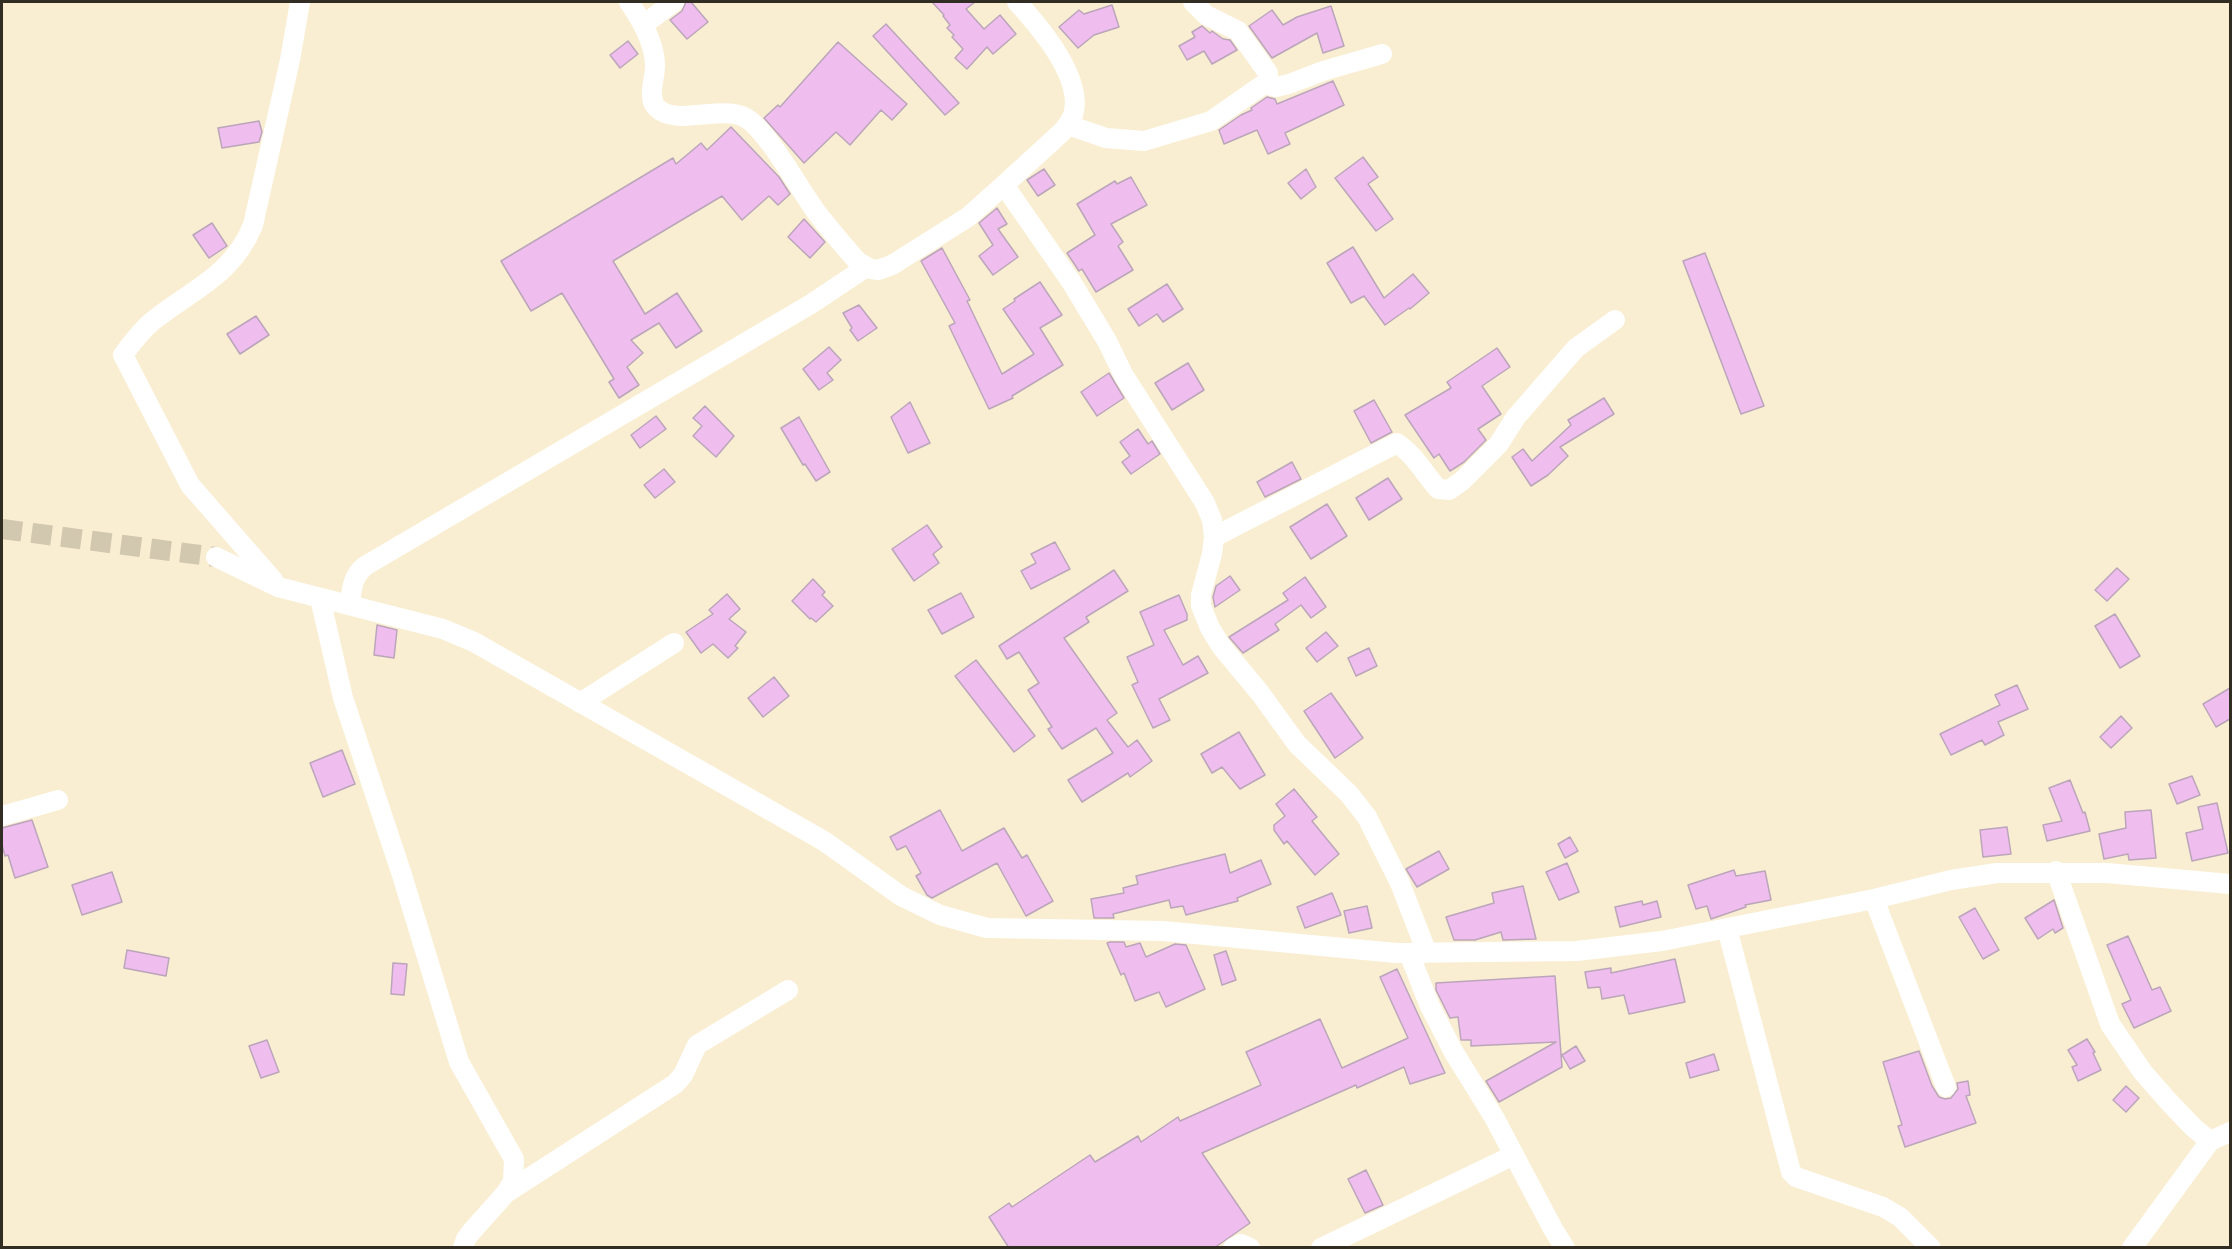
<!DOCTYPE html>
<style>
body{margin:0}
#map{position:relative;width:2232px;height:1249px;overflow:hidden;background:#faeed2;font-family:"Roboto Condensed",sans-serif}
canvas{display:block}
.frame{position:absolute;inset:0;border:3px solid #322d23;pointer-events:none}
</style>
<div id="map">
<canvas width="2232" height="1249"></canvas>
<div class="frame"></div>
</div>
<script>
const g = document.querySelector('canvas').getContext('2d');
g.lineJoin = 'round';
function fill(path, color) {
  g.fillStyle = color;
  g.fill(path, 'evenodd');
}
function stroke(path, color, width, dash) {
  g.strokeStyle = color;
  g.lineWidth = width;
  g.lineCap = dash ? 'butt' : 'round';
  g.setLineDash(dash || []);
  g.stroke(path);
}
const building = new Path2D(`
 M686,2H691L708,22L687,39L670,20L682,11Z
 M932,2H975L966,9L984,29L1000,15L1016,34L993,54L987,47L967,69L955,58L963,49L952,37L954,35L947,28L950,25L943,16L944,15Z
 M1112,5L1119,27L1094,35L1078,48L1059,27L1079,10L1084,14Z
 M1331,6L1344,46L1323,53L1317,33L1272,58L1249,26L1272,10L1283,25L1297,17Z
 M886,24L959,103L945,115L873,36Z
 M1202,26L1210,33L1212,31L1223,39L1230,40L1237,50L1212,64L1204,51L1187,60L1179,46L1195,37L1192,32Z
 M628,41L638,54L620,68L610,55Z
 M838,42L907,104L892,120L881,110L850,145L836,132L804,163L764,118L778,105L780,107Z
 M1333,81L1344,105L1285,133L1290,144L1268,154L1257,130L1224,144L1219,130L1241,115L1252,110L1251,108L1267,97L1275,99L1277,104Z
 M259,121L262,132L259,142L222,148L218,128Z
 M731,127L779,177L790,194L778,205L769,196L742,220L722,196L613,261L645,314L677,293L702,331L676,348L659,323L631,340L643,353L627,367L639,385L619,398L609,382L614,379L562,293L531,311L501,261L673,158L676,164L701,143L707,150Z
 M1363,157L1378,177L1368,184L1393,219L1376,231L1335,178Z
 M1044,169L1055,185L1038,196L1027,180Z
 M1306,169L1316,187L1301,199L1288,183Z
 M1131,177L1147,205L1111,224L1123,242L1118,246L1133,270L1096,292L1082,269L1079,271L1067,253L1095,235L1077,204L1115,181L1117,184Z
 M997,208L1007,224L998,229L1018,257L993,275L979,256L993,245L979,223Z
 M804,219L825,242L810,258L788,237Z
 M212,223L227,246L209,258L193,235Z
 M1353,247L1384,298L1413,274L1429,293L1410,309L1409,308L1385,325L1364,296L1351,303L1327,263Z
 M942,248L970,300L967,301L1002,374L1034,354L1003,309L1015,301L1014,299L1040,282L1062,315L1040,328L1063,365L1012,396L1013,398L989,409L949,326L955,323L921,261Z
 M1705,253L1764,406L1741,414L1683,261Z
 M1167,284L1183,309L1163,322L1157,314L1139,326L1128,309Z
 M859,305L877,328L858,341L850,330L852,328L843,313Z
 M256,316L269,335L240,354L227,334Z
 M829,347L841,360L827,373L833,380L819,390L803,369Z
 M1497,348L1510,367L1482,386L1501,414L1478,429L1486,440L1464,462L1450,471L1439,454L1434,458L1405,415L1451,388L1447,382Z
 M1188,363L1204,390L1172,410L1155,383Z
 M1109,373L1124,398L1097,416L1081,392Z
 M1604,398L1614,414L1560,447L1568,456L1548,475L1531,486L1512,457L1523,449L1532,461L1571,425L1568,420Z
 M1374,400L1392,432L1371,443L1354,411Z
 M910,402L930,443L908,453L891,417Z
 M705,406L734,436L716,457L693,436L702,426L693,418Z
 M656,416L666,429L640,448L631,435Z
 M799,417L830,472L816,481L805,464L803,465L781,428Z
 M1138,429L1148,444L1152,441L1160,454L1131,474L1122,462L1130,456L1120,442Z
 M1292,462L1301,479L1265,497L1257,482Z
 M664,469L675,482L655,498L644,485Z
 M1388,478L1402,499L1369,520L1356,498Z
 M1327,504L1347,536L1311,559L1290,527Z
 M927,525L942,547L933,554L939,563L914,581L892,549Z
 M1055,542L1070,569L1031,589L1021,571L1036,563L1031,554Z
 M2117,568L2129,579L2107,601L2095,590Z
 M1114,570L1128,591L1086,617L1089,622L1064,638L1117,713L1107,720L1128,747L1137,740L1152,761L1130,777L1128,773L1082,802L1068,780L1113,753L1096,728L1062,749L1048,729L1052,727L1028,690L1039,683L1019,652L1007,659L999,646Z
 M1230,576L1240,590L1215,607L1213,597L1216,586Z
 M1305,577L1326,607L1311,618L1301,605L1275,624L1279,630L1243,653L1229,637L1288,600L1283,593Z
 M813,579L825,592L822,595L833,606L816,622L811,618L810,619L792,601Z
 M961,593L974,617L942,634L928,610Z
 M727,594L740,609L729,619L746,632L735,646L738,648L728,658L713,644L701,653L686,632L713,614L709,610Z
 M1179,595L1187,614V620L1164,630L1183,665L1198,656L1208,673L1159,699L1170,720L1153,728L1132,685L1138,682L1127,657L1154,645L1140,612Z
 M2115,614L2140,656L2120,668L2095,626Z
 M377,625L397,630L394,658L374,655Z
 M1326,632L1338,646L1317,662L1306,648Z
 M1369,648L1377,666L1356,676L1348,658Z
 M976,660L1035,736L1014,752L955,676Z
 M774,677L789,696L763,717L748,698Z
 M2017,685L2028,709L1998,722L2004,735L1985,745L1982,740L1951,755L1940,734L2000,705L1995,695Z
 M2230,688V719L2216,727L2203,704Z
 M1331,693L1363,738L1335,758L1304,711Z
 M2121,716L2132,728L2111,748L2100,737Z
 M1239,732L1265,775L1240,789L1222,767L1212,773L1201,754Z
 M342,750L355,784L323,797L310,763Z
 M2192,776L2200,795L2177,804L2169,784Z
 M2070,780L2083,813L2085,812L2090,831L2047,841L2043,825L2062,821L2049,788Z
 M1294,789L1317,817L1312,821L1339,854L1315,875L1287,841L1284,844L1274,830V825L1285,816L1276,804Z
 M2217,803L2228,853L2192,861L2186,833L2203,829L2198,807Z
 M940,810L962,851L1004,828L1022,858L1027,855L1053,901L1026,916L997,863L932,898L927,895L916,876L921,873L906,846L897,850L890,837Z
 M2151,810L2156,858L2129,860L2128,854L2104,859L2099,834L2126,828L2125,812Z
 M32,820L48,867L15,878L8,855L5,856L2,845V828Z
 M2007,827L2011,854L1983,857L1980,830Z
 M1570,837L1578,851L1565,858L1558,844Z
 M1439,851L1449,869L1417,887L1406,869Z
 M1225,854L1230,873L1261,860L1271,884L1237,898L1238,901L1186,915L1183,906L1171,908L1169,900L1113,914L1114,918H1094L1091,899L1124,893L1123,888L1138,884L1136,876Z
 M1567,863L1579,892L1559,900L1546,872Z
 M1734,870L1736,876L1765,871L1771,900L1745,905L1746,907L1711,919L1707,906L1696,909L1688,885Z
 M112,872L122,902L82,915L72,885Z
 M1523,886L1536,939L1503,940L1501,932L1475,940H1454L1446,917L1494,903L1492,893Z
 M1332,893L1341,915L1305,928L1297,907Z
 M2054,900L2063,928L2055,933L2053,929L2038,939L2025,918Z
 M1642,901L1643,905L1657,901L1661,917L1620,927L1615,907Z
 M1367,906L1372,928L1349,933L1344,911Z
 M1975,908L1999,950L1983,959L1959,917Z
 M2128,936L2152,990L2160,987L2171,1011L2134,1028L2122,1004L2131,1000L2107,945Z
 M1110,942H1124L1126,947L1140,943L1146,957L1175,944L1186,945L1205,989L1166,1007L1159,992L1135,1001L1124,973L1121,975L1107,943Z
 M127,950L169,958L166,976L124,968Z
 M1226,951L1236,980L1222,985L1214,955Z
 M1675,959L1685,1002L1629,1014L1624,995L1602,999L1600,987L1588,988L1585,972L1611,968V973Z
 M393,963L407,964L404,995L391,994Z
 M1397,969L1445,1073L1410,1084L1404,1067L1357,1088L1356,1085L1202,1153L1250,1223L1214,1248H1009L989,1217L1009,1203L1012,1207L1090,1155L1095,1162L1138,1136L1141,1142L1178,1117L1180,1121L1261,1085L1246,1052L1320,1019L1342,1068L1408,1038L1380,977Z
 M1555,976L1562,1067L1499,1102L1486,1081L1556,1042L1471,1046V1040H1461L1458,1017L1450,1018L1436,990V983Z
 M2087,1039L2095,1052L2093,1053L2101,1070L2078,1081L2072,1067L2077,1065L2068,1050Z
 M267,1040L279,1072L261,1078L249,1046Z
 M1576,1046L1585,1061L1570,1069L1562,1055Z
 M1919,1051L1932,1086L1939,1097L1945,1099L1951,1098L1958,1089L1957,1083L1968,1081L1970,1095L1966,1096L1976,1123L1905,1147L1898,1126L1902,1125L1883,1062Z
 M1714,1054L1719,1070L1690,1078L1686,1063Z
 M2126,1086L2139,1098L2126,1112L2113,1100Z
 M1366,1170L1383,1205L1365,1213L1348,1179Z`);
fill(building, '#efbeef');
stroke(building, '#bba5ba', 1.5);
stroke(new Path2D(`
 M2,529L216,557`), '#d2c7af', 20, [20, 10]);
stroke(new Path2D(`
 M629,2C641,20 654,41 655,64C656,77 646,98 657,108C676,127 722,104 746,118C767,130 800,190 817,213C830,230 844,246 858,262L871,269L878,270L892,265L968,217L1004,185
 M1017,2C1039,26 1081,75 1074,111C1073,119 1068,124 1063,131L1004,185L1072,283L1107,341L1124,376L1205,503L1212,520L1214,537L1212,554L1201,595V606L1210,628L1221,646L1260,693L1297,744L1349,794L1367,817L1400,883L1427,953
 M643,25L674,2
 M1265,84L1276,87L1289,84L1323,71L1382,54
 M1068,125L1106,138L1144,141L1211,121L1267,82L1268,73L1238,31L1206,15L1193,2
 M1214,537L1397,443C1416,456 1423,472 1438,489L1449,490L1462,481L1498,445L1516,417L1576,348L1615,320
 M216,557L278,587L443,629L474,642L824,841L901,896L940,915L987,928L1163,931L1396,953L1577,951L1662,941L1874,899L1951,880L1997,873H2107L2230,884
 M273,580L190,485L123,355C132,343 142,329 154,320C193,289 233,275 253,225L290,60L300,2
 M320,598L343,698L402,875L459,1062L514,1159L513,1181L506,1193L472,1231L466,1239L463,1248
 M350,604C352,588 352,577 365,566L811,304L865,268
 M580,703L674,643
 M2,816L58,800
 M2056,871L2110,1024L2142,1071L2169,1102L2194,1128L2210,1141
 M1874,899L1946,1087
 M1727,928L1791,1172L1796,1177L1883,1207L1900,1217L1931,1248
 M1409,953L1429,1004L1453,1051L1495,1119L1553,1229L1565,1248
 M506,1193L675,1084L683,1075L697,1045L788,990
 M1233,1248L1241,1244L1250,1248
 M1321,1248L1514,1155
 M2132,1248L2210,1141L2230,1132`), '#fff', 20);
</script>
